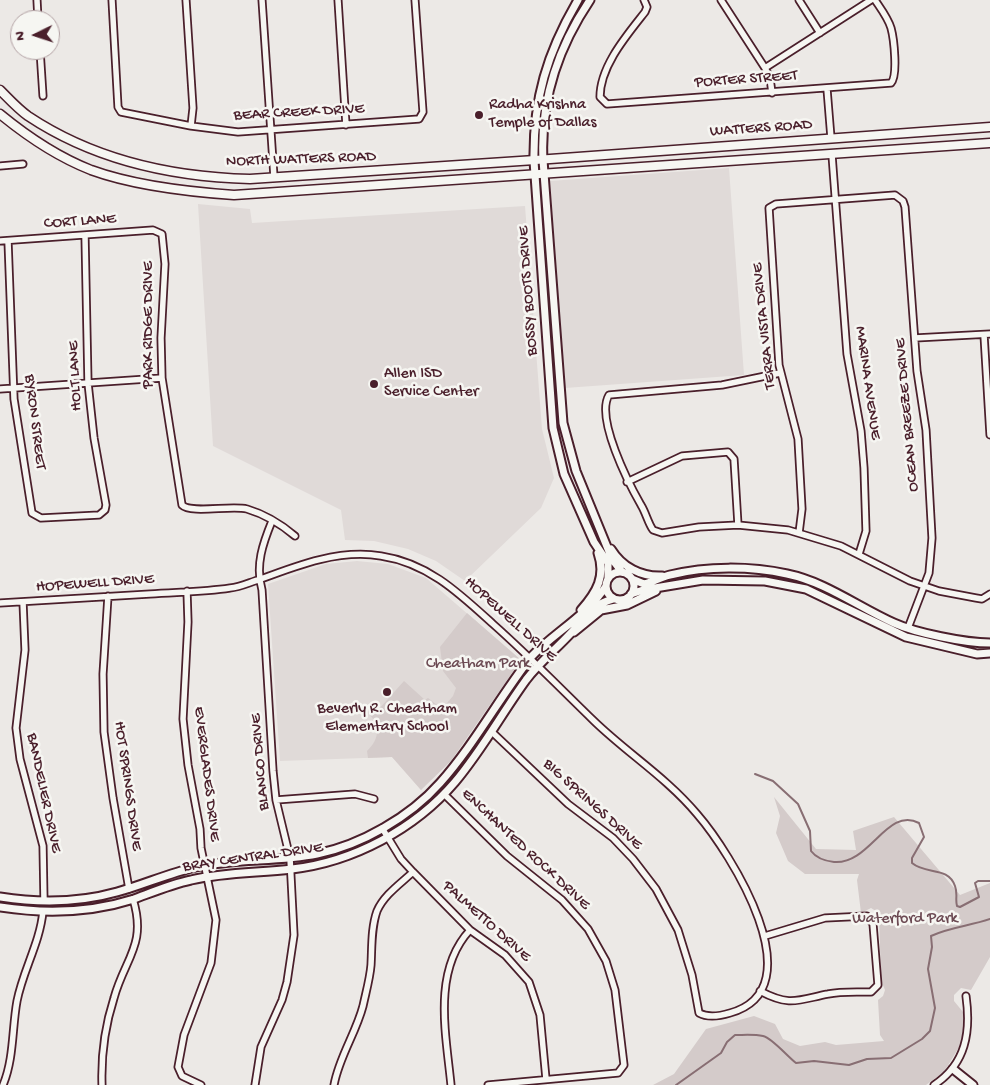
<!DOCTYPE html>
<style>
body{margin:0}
#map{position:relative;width:990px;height:1085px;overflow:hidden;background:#ece9e6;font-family:"Gochi Hand",sans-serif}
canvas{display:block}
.north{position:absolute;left:10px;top:10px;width:50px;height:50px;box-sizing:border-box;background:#f6f6f2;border:1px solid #b1a0a2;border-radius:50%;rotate:266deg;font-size:14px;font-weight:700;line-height:20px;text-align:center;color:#4a1f2b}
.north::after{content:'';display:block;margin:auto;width:18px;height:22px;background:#4a1f2b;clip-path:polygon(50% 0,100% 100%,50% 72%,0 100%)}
</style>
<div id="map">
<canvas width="990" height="1085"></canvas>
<div class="north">N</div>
</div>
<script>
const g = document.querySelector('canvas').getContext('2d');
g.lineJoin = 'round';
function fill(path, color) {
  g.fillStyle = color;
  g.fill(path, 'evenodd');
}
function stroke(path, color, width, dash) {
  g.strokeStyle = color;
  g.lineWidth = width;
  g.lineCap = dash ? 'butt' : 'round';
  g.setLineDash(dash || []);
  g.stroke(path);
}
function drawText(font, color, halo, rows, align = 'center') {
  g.font = font + ' "Gochi Hand",sans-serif';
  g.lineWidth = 5;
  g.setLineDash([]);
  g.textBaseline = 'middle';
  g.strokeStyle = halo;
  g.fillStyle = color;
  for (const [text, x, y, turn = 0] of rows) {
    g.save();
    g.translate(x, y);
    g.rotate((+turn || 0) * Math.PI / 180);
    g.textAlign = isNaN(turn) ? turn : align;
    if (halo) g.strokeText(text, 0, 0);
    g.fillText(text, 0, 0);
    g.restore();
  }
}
fill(new Path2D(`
 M729,168L744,375L565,388L550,181Z
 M198,204L250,209L252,223L525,206L542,429L554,478L541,508L465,581L436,561L408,549L374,541L345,540L341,510L213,446Z
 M357,561L388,564L426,578L521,660L421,790L392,757L280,761L268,584L326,564Z`), '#e0dad8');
fill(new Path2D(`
 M467,613L521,660L451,761L421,790L392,757L368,758L367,751C381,738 380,723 366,711L373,704L379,709L404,681L425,700L428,698L442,709L453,696L456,688L443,671L440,647Z
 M774,797L816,849L856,850L853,831L894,817L960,895L990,883V957L971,990L961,988L954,995V1001L963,1012L964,1022L961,1044L944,1072L926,1085H653L674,1074L706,1029L754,1016L775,1024L783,1039L800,1046L825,1042L836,1045L884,1041L880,1035L878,1000L883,996L885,990L881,980L879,913L871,908L861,913L857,880L859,874H805L788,861L776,833L780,816Z`), '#d4cbca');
stroke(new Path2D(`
 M755,774L773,781L798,804L810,831L811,851C817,859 825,861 834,862C870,865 887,806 919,823L924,837L912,858V863C926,875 948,866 955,886C958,894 955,899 957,906L960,907L979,897L975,883L978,881H990
 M676,1085L721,1053L727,1042L735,1035C744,1035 754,1034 763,1036C772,1038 787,1056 796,1063L814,1061L849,1065L867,1059L891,1058L922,1039L930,1031L935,1008L928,969L932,947L931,936C950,927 970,926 990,919`), '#886e73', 2);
const minor = new Path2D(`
 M37,0L38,20
 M112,0L118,107L121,112L191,126L238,132L419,119L423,112L415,0
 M186,0L193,108L191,126
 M262,0L274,177
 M338,0L346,125
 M644,0L647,7L645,12C627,35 600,66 600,97L607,104L891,83C898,76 894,39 891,28C888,18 881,9 875,0
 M721,0L765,68L770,78L772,93
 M799,0L820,33
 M40,50L43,96
 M765,68L871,0
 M827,89L831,138
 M832,155L847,354L861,431L864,468L866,531L859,554
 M0,166L23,164
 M0,241L153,230L162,234L165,264L161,338L162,378L182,505C191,514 231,505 247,509C264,514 282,525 295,536
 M8,241L14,399L32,513L41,518L99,515L105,510L106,505L94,438L88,383L85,236
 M984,335L990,435
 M915,338L990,334
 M780,373L722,385L609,395C595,418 629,484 641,505C646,513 648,523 653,530L662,533L699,527L738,525L788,530L841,546L910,581L939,591L976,598L982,599L990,594
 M0,389L162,378
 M627,482L682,456L728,452L734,459L738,525
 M799,533L802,509L798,439L779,365L769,208L776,204L895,195L903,201L905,207L917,371L926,430L932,538L929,573L908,628
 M187,591L188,622L183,719L188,765L200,829L201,848L216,920L211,963L184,1035L178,1067L182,1076L201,1085
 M108,596L103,674L104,732L113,798L129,889
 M23,602L25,650L16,728L20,759L43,846L44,901
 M0,603C50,600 100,597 150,594C177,592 204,592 230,588C241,587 250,582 261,579C298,565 340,549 381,556C428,563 459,593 493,624C528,655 560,688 594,721C627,753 667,778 697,814C730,852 817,989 730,1013C720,1016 708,1018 699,1013L692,975L678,930L656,889L633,859L613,838L568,804L492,732
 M444,794L507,856L562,900L588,929L606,961L615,990L624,1065L618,1073L488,1085
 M276,800L355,794L374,799
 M382,828L401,859L413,872L470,930L505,955L529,982L540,1015L546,1079
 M760,991C790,1007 798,1000 828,994C841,991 857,992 871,992L878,985L873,924L867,916L825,918L765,936
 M3,1085C14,1059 12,1028 17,1001C23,970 40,943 43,911
 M102,1085C101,1055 105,1026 114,998C125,958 147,945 133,899
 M255,1085L261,1047L282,1000L287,982L294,935L290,858L276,800L273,771L262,590C255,565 263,543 272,521
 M334,1085C339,1057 356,1033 363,1006C366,992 370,978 371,965C372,947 371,928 377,911C384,895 400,884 413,872
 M451,1085C446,1034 432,971 470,930
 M934,1085C966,1064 971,1032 966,996`);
const tertiary = new Path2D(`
 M578,0C547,53 533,99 534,161L553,428L564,474L594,542L608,563V578
 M590,0C557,49 540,101 543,160L563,423L576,471L612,559L622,572
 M611,549C622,567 641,577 662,576
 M606 586a14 14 0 1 1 28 0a14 14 0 1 1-28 0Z
 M632,579L644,584C653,582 661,577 670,575C707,566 750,566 787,574C826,582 858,607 894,623C916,633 965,643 990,643
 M631,594L643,590L703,580L765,581L806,589L906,637L977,654L990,653
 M581,610C597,592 606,576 598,553
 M574,632L601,610L627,605L656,591
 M0,897C39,903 78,903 117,892C143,885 169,873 196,867C235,858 277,862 317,854C361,845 410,817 440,783C474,745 499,698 531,657C555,632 588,615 606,586
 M0,907C45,914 90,913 134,899C153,892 172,884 191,880C225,872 258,873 292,869C353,862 415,829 455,782C482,750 502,713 526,680C539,663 556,649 570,634C582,621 595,603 613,599
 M953,1069L973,1085`);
const secondary = new Path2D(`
 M0,90C9,99 18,109 28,116C94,160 172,177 250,179L550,159L990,127
 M0,114C28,137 58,157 91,170C132,185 191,192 234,195L990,143`);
stroke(minor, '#4a1f2b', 9);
stroke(tertiary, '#4a1f2b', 11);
stroke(secondary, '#4a1f2b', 11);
stroke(minor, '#f6f6f2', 5.5);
stroke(tertiary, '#f6f6f2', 7);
stroke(secondary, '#f6f6f2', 8);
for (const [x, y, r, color] of [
 [479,115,5,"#4a1f2b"],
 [374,384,5,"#4a1f2b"],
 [387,692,5,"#4a1f2b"]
]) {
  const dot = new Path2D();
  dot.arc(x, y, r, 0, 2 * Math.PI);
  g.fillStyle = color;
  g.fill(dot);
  stroke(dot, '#f6f6f2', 2);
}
drawText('16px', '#4a1f2b', '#f6f6f2', [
 ["PORTER STREET",746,80,-4],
 ["BEAR CREEK DRIVE",299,113,-3],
 ["WATTERS ROAD",761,129,-4],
 ["NORTH WATTERS ROAD",301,160,-2],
 ["CORT LANE",80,222,-4],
 ["BOSSY BOOTS DRIVE",529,291,-94],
 ["PARK RIDGE DRIVE",150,325,-90],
 ["TERRA VISTA DRIVE",765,326,-96],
 ["HOLT LANE",76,376,-93],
 ["MARINA AVENUE",867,383,82],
 ["OCEAN BREEZE DRIVE",908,415,-95],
 ["BYRON STREET",34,422,83],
 ["HOPEWELL DRIVE",95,584,-4],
 ["HOPEWELL DRIVE",510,620,42],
 ["BLANCO DRIVE",261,762,-95],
 ["EVERGLADES DRIVE",206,774,83],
 ["HOT SPRINGS DRIVE",127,786,82],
 ["BANDELIER DRIVE",43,793,78],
 ["BIG SPRINGS DRIVE",592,805,42],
 ["ENCHANTED ROCK DRIVE",525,850,43],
 ["BRAY CENTRAL DRIVE",253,858,-8],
 ["PALMETTO DRIVE",486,922,42]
]);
drawText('16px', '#4a1f2b', '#f6f6f2', [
 ["Radha Krishna",489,106],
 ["Temple of Dallas",489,124],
 ["Allen ISD",384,375],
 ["Service Center",384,393],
 ["Beverly R. Cheatham",387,710,"center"],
 ["Elementary School",387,728,"center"]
], 'left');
drawText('16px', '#6c4a53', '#f6f6f2', [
 ["Cheatham Park",478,665],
 ["Waterford Park",905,920]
]);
</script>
